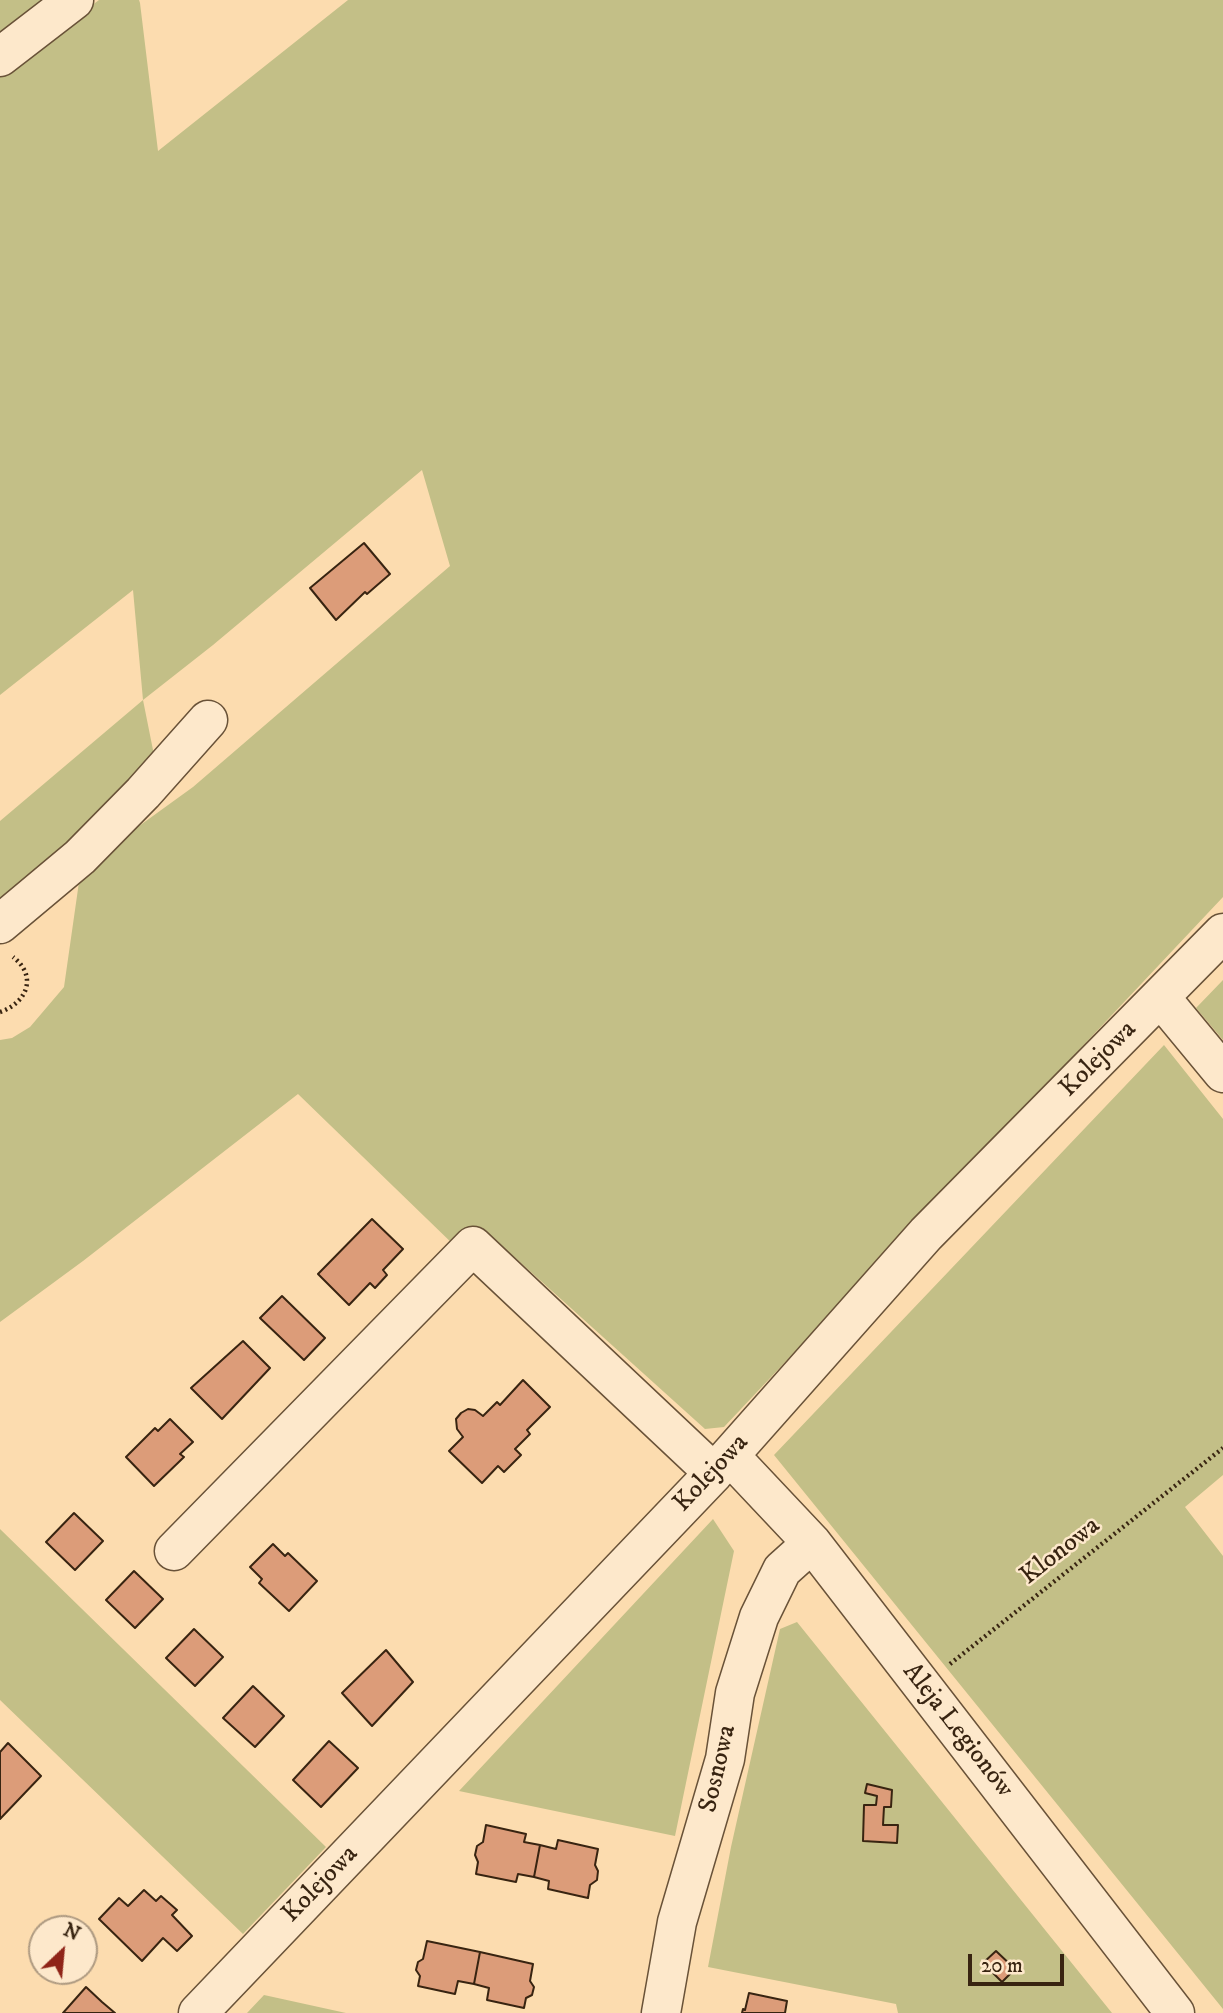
<!DOCTYPE html>
<meta charset="utf-8">
<style>
body{margin:0}
#map{position:relative;width:1223px;height:2013px;overflow:hidden;background:#fcdcaf;font-family:"IM FELL DW Pica",serif}
canvas{display:block}
.north{position:absolute;left:28px;top:1915px;width:70px;height:70px;box-sizing:border-box;background:#fde8cb;border:2px solid #ae9a81;border-radius:50%;rotate:26deg;font-size:19px;font-weight:700;line-height:28px;text-align:center;color:#382411}
.north::after{content:'';display:block;margin:auto;width:24px;height:32px;background:#8f2418;clip-path:polygon(50% 0,100% 100%,50% 72%,0 100%)}
.scale{position:absolute;left:968px;top:1954px;width:96px;height:32px;box-sizing:border-box;border:4px solid #382411;border-top:0;padding-left:9px;font-size:21px;line-height:24px;white-space:nowrap;color:#382411;-webkit-text-stroke:5px #fde8cb;paint-order:stroke}
</style>
<div id="map">
<canvas width="1223" height="2013"></canvas>
<div class="north">N</div>
<div class="scale">20 m</div>
</div>
<script>
const g = document.querySelector('canvas').getContext('2d');
g.lineJoin = 'round';
function fill(path, color) {
  g.fillStyle = color;
  g.fill(path, 'evenodd');
}
function stroke(path, color, width, dash) {
  g.strokeStyle = color;
  g.lineWidth = width;
  g.lineCap = dash ? 'butt' : 'round';
  g.setLineDash(dash || []);
  g.stroke(path);
}
function drawText(font, color, halo, rows, align = 'center') {
  g.font = font + ' "IM FELL DW Pica",serif';
  g.lineWidth = 5;
  g.setLineDash([]);
  g.textBaseline = 'middle';
  g.strokeStyle = halo;
  g.fillStyle = color;
  for (const [text, x, y, turn = 0] of rows) {
    g.save();
    g.translate(x, y);
    g.rotate((+turn || 0) * Math.PI / 180);
    g.textAlign = isNaN(turn) ? turn : align;
    if (halo) g.strokeText(text, 0, 0);
    g.fillText(text, 0, 0);
    g.restore();
  }
}
fill(new Path2D(`
 M0,0H49L0,40Z
 M99,0H139L140,3L158,151L348,0H1223V897L724,1427L705,1429L501,1245L483,1237L458,1249L298,1094L83,1261L0,1322V1040L12,1038L30,1027L64,987L81,868L193,787L450,566L422,470L213,645L143,700L155,760L0,906V821L143,700L133,590L0,695V75Z
 M1223,980V1040L1196,1008Z
 M1164,1045L1223,1119V1475L1185,1507L1223,1556V2009L774,1455Z
 M713,1519L734,1551L675,1836L459,1791Z
 M0,1529L326,1847L243,1934L0,1700Z
 M797,1622L1112,2013H898L896,2004L708,1967L731,1847L780,1629Z
 M264,1995L346,2013H247Z`), '#c3bf87');
const building = new Path2D(`
 M364,543L390,574L367,594L365,592L336,620L310,588Z
 M372,1219L403,1249L383,1270L387,1275L375,1288L370,1283L349,1305L318,1274Z
 M282,1296L325,1338L304,1360L260,1318Z
 M243,1341L270,1368L222,1419L191,1388Z
 M523,1380L550,1407L527,1430L530,1434L515,1449L521,1455L504,1472L498,1466L482,1483L449,1451L463,1437L457,1429L456,1419L461,1413L468,1409L475,1410L483,1416L497,1402L500,1405Z
 M170,1419L193,1442L180,1454L184,1457L154,1486L126,1457L155,1428L158,1431Z
 M74,1513L103,1541L75,1570L46,1542Z
 M273,1544L285,1556L288,1553L317,1581L289,1611L259,1583L262,1579L250,1567Z
 M134,1571L163,1599L135,1628L106,1600Z
 M194,1629L223,1657L195,1686L166,1658Z
 M386,1650L413,1682L372,1726L342,1693Z
 M253,1686L284,1716L255,1747L223,1718Z
 M329,1741L358,1768L321,1807L293,1780Z
 M8,1743L41,1776L0,1819V1752Z
 M867,1784L892,1790L891,1807H884L883,1825H898L897,1843L863,1841L864,1805H876L877,1796L865,1793Z
 M486,1825L526,1834L524,1842L540,1845L534,1877L518,1874L516,1882L476,1874L478,1862L475,1855L477,1846L483,1842Z
 M558,1840L598,1849L595,1865L598,1871L597,1880L590,1885L588,1898L548,1889L549,1881L534,1877L540,1845L556,1849Z
 M144,1890L156,1901L161,1896L177,1910L172,1915L192,1936L177,1951L163,1938L142,1961L99,1919L119,1898L128,1906Z
 M427,1941L480,1952L474,1984L458,1981L455,1994L418,1986L420,1976L416,1970L418,1962L423,1959Z
 M996,1951L1015,1969L1002,1982L983,1963Z
 M480,1952L533,1964L530,1981L534,1987L532,1995L526,1998L524,2008L487,2000L489,1988L474,1984Z
 M86,1987L102,2002L115,2013H63Z
 M749,1993L787,2001L785,2013H742L743,2009L745,2010Z`);
fill(building, '#dc9c79');
stroke(building, '#382411', 2);
const minor = new Path2D(`
 M0,57L74,0
 M0,924L80,857L143,793L208,720
 M1161,998L1223,1073
 M730,1456L812,1543L1175,2013
 M174,1551L473,1246L714,1473
 M198,2013L714,1473L926,1234L1223,933
 M661,2013L677,1922L725,1759L735,1693L759,1617L782,1570L812,1543`);
stroke(minor, '#695238', 41);
stroke(new Path2D(`
 M0,1012C27,1003 38,976 13,957
 M950,1664L1223,1448`), '#382411', 4.5, [2, 3.5]);
stroke(minor, '#fde8cb', 38);
drawText('26px', '#382411', '#fde8cb', [
 ["Kolejowa",1099,1060,-45],
 ["Kolejowa",712,1474,-47],
 ["Klonowa",1061,1552,-38],
 ["Aleja Legionów",957,1731,52],
 ["Sosnowa",719,1769,-77],
 ["Kolejowa",321,1885,-46]
]);
</script>
